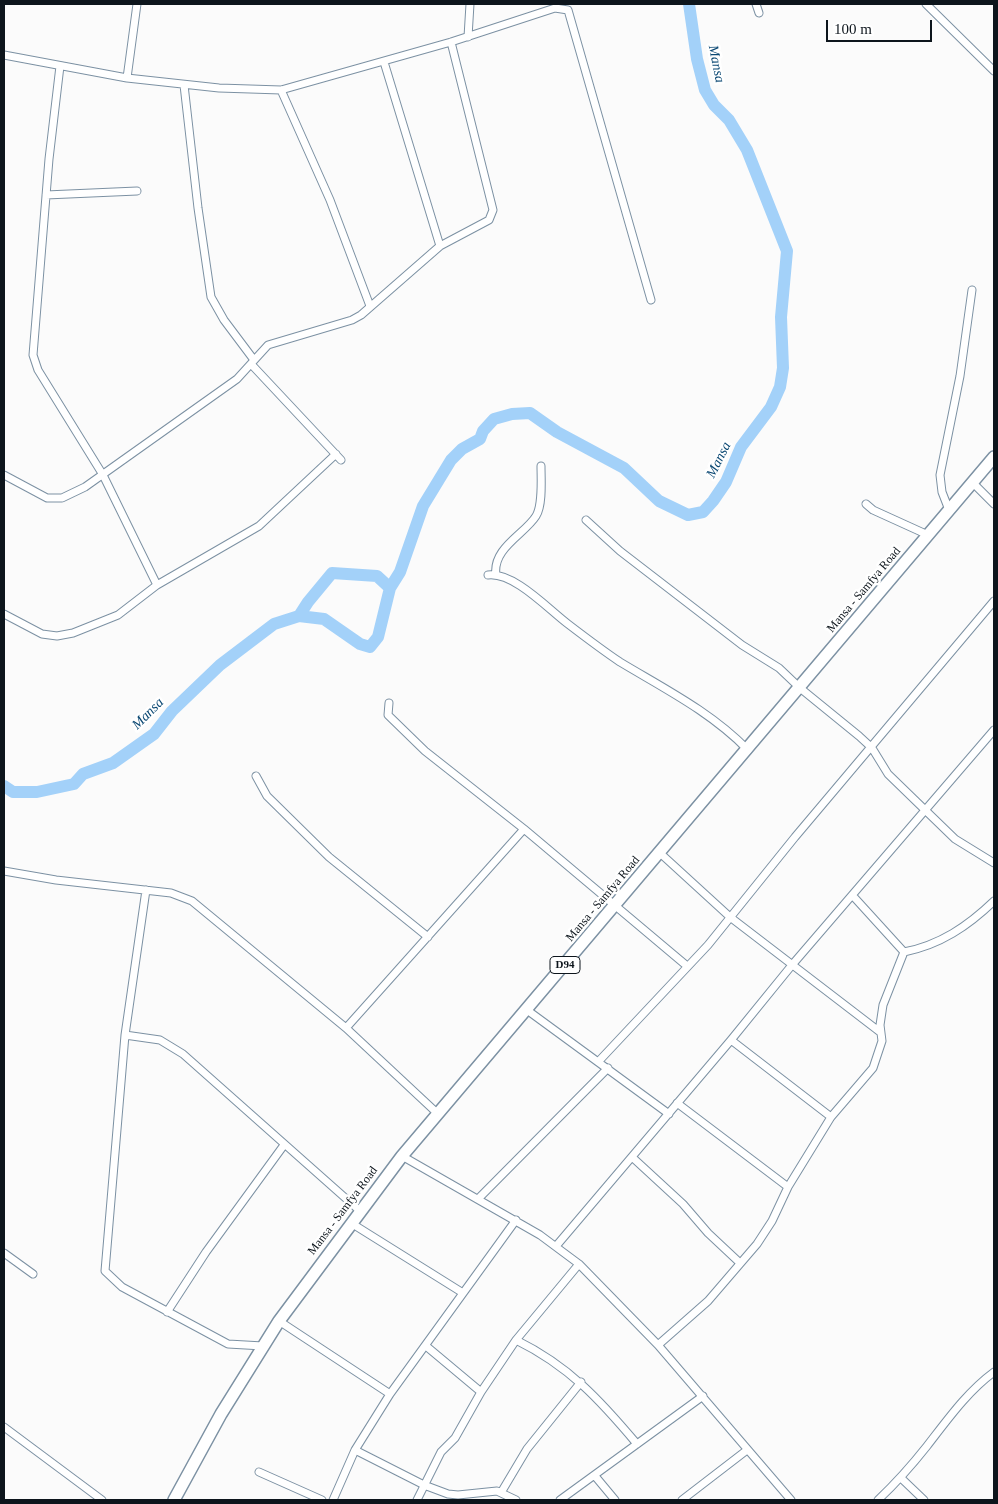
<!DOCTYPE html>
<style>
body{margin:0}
#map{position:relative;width:998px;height:1504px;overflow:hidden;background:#fbfbfb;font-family:"Times New Roman",serif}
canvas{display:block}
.frame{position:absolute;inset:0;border:5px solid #0d151c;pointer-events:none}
.scale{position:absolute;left:826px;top:20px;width:106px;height:22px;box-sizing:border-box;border:2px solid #0d151c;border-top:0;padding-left:6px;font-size:15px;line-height:18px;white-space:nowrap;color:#0d151c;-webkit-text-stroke:4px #fff;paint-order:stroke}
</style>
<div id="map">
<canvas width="998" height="1504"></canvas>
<div class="frame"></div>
<div class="scale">100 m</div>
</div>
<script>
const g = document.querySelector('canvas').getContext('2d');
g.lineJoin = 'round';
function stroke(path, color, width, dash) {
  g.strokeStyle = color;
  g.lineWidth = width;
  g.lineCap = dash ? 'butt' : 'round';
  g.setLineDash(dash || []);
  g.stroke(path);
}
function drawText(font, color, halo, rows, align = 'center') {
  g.font = font + ' "Times New Roman",serif';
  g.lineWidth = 5;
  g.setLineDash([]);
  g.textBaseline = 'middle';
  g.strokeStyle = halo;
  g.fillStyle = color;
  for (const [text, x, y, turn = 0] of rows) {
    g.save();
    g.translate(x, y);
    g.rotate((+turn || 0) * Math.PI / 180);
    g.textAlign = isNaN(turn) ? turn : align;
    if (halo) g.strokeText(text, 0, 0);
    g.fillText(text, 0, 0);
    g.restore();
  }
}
stroke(new Path2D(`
 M299,616L308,602L332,573L377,576L390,588
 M4,786L13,792H37L74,784L83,774L113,763L154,734L172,711L220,665L274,624L299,616L324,619L360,644L370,647L378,637L390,588L400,572L423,506L451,460L462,449L480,439L483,431L494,419L512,414L530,413L557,432L624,468L659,501L688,515L703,512L713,501L726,482L741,447L771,407L780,387L783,368L781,317L787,251L747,150L729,120L714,105L705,90L697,59L689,4`), '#a3d1f9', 12);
const minor = new Path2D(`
 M756,4L759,13
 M926,4L994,71
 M468,37L470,4
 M4,55L127,78L219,88L281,90L451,42L555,8L568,10L651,300
 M384,62L440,246
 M60,66L49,159L33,355L38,370L103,475L157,585
 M127,78L137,4
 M184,85L198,208L211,297L224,320L254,360
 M281,90L330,200L370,306
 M46,195L137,191
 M251,364L341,460
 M4,475L47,498H62L85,487L237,379L268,345L352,320L361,315L440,246L489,220L493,210L451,42
 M973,483L994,504
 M866,504L873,510L928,535
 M949,510L942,492L940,475L960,376L972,290
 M586,520L620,551L742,645L779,668L800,688L859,736L872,748L888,774L955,839L994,863
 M488,575C514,572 548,609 568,624C585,637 602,650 620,662C665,689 711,712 748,750
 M496,575C492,548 525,534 536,516C543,505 541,479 541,466
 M4,614L42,634L57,636L73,633L118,615L157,585L259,526L336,454
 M389,703L388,715L425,751L524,829L687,966
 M256,776L267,796L329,857L428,937
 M660,853L730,917L880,1032
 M4,871L56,880L171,893L192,901L346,1028L437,1113
 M146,890L125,1035L105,1271L122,1287L228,1344L263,1346
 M853,896L904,952
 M904,952C940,945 968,926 994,901
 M527,1010L669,1114
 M346,1028L524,829
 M125,1035L160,1040L183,1054L360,1211
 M731,1040L831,1117
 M598,1062L708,945L795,837L994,601
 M677,1103L788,1187
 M402,1156L540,1235L579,1264L658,1345L791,1500
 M632,1157L683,1204L708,1233L740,1263
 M478,1199L608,1068
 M351,1223L463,1293
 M557,1245L731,1040L792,965L994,730
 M4,1253L33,1274
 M167,1312L206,1252L284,1145
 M279,1321L390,1394
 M516,1340C569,1366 600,1400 637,1444
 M658,1345L708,1301L757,1244L772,1221L788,1187L831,1117L873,1068L882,1041L880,1025L883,1005L904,952
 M481,1392L516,1340L579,1264
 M4,1427L102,1500
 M355,1450L424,1485L448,1494L458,1495L497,1491L516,1500
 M259,1472L322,1500
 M595,1476L615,1500
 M901,1478L924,1500
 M502,1491L527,1449L581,1382
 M333,1500L355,1450L390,1394L516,1220
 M417,1500L441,1452L455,1438L481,1392L426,1346
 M560,1500L703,1396
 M682,1500L747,1450
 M878,1500C896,1483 912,1465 927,1446C948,1419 967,1392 994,1372`);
const primary = new Path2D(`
 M174,1500L221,1414L279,1321L402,1156L994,457`);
stroke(minor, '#7c91a3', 9);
stroke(primary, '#7c91a3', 14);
stroke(minor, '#fff', 7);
stroke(primary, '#fff', 11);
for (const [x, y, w] of [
 [565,965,30]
]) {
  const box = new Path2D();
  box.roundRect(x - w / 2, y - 8.5, w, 17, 4);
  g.fillStyle = '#fff';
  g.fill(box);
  stroke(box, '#0d151c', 1);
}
drawText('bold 11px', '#0d151c', null, [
 ["D94",565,965]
]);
drawText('12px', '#0d151c', '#fff', [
 ["Mansa - Samfya Road",864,590,-50],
 ["Mansa - Samfya Road",603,899,-50],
 ["Mansa - Samfya Road",343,1211,-53]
]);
drawText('italic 14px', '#0b4873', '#fff', [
 ["Mansa",716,64,79],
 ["Mansa",719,460,-63],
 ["Mansa",148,714,-45]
]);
</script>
